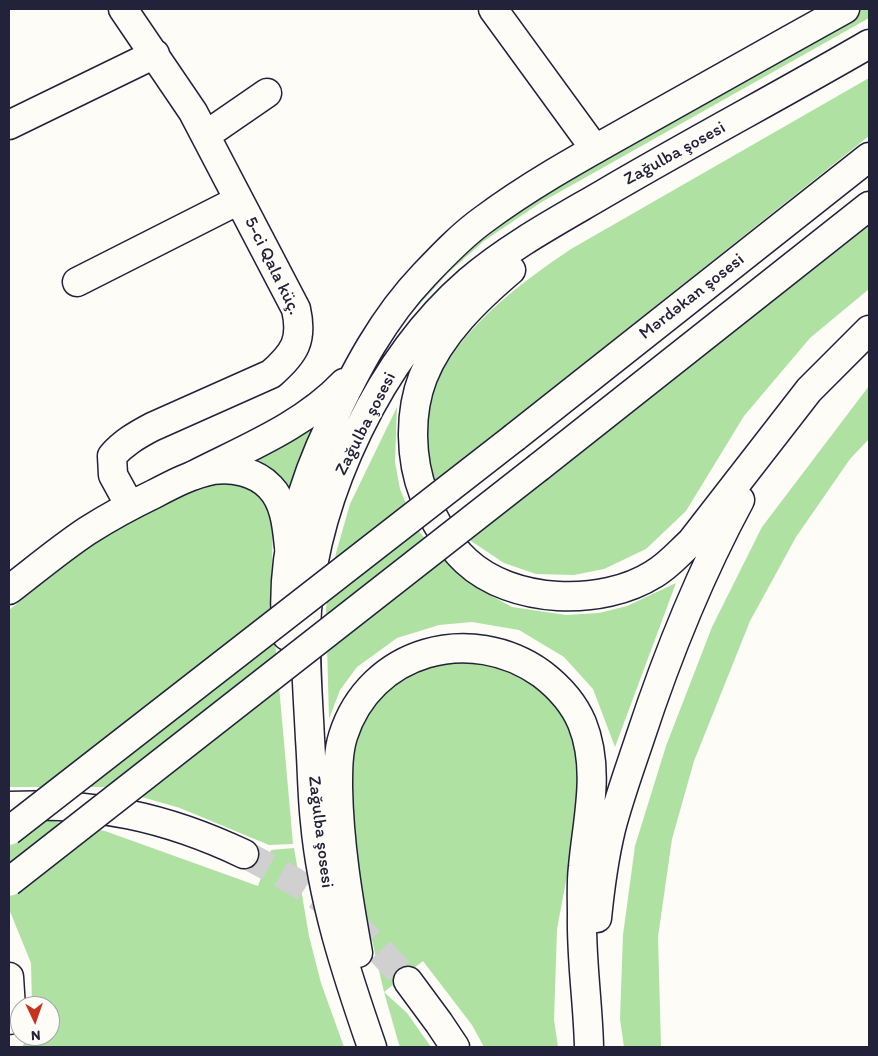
<!DOCTYPE html>
<meta charset="utf-8">
<style>
body{margin:0}
#map{position:relative;width:878px;height:1056px;overflow:hidden;background:#fdfcf7;font-family:Itim,sans-serif}
canvas{display:block}
.frame{position:absolute;inset:0;border:10px solid #22223b;pointer-events:none}
.north{position:absolute;left:10px;top:996px;width:50px;height:50px;box-sizing:border-box;background:#fdfcf7;border:1px solid #a5a5ac;border-radius:50%;rotate:177deg;font-size:14px;font-weight:700;line-height:20px;text-align:center;color:#22223b}
.north::after{content:'';display:block;margin:auto;width:18px;height:22px;background:#c8321e;clip-path:polygon(50% 0,100% 100%,50% 72%,0 100%)}
</style>
<div id="map">
<canvas width="878" height="1056"></canvas>
<div class="frame"></div>
<div class="north">N</div>
</div>
<script>
const g = document.querySelector('canvas').getContext('2d');
g.lineJoin = 'round';
function fill(path, color) {
  g.fillStyle = color;
  g.fill(path, 'evenodd');
}
function stroke(path, color, width, dash) {
  g.strokeStyle = color;
  g.lineWidth = width;
  g.lineCap = dash ? 'butt' : 'round';
  g.setLineDash(dash || []);
  g.stroke(path);
}
function drawText(font, color, halo, rows, align = 'center') {
  g.font = font + ' Itim,sans-serif';
  g.lineWidth = 4;
  g.setLineDash([]);
  g.textBaseline = 'middle';
  g.strokeStyle = halo;
  g.fillStyle = color;
  for (const [text, x, y, turn = 0] of rows) {
    g.save();
    g.translate(x, y);
    g.rotate((+turn || 0) * Math.PI / 180);
    g.textAlign = isNaN(turn) ? turn : align;
    if (halo) g.strokeText(text, 0, 0);
    g.fillText(text, 0, 0);
    g.restore();
  }
}
fill(new Path2D(`
 M862,9H869V18L540,203L484,241L448,273L406,319L410,304L439,270L537,194Z
 M869,78V136L432,484C429,466 424,449 425,431C428,351 510,290 571,249Z
 M869,226V289L810,338L744,416L686,511L646,549L604,569L574,575L536,574L504,563L468,539Z
 M869,386V439L850,459L796,537L750,621L694,761L672,839L658,937L661,1047H624L620,1019L623,935L635,846L666,746L712,627L762,527Z
 M397,407L395,462L400,489L416,528L448,565L479,589L512,607L566,615L599,613L627,606L676,583L615,747L593,689L564,657L519,630L472,622L439,625L397,638L357,667L340,690L329,719L326,608L336,553L350,504Z
 M324,416L288,510L242,463Z
 M216,479L242,483L257,492L268,508L273,524L271,596L293,844L269,845L180,808L107,787H9V610L79,554L116,527L183,490Z
 M438,661H483L512,670L536,684L558,707L575,735L581,801L557,929L554,1020L558,1047H484L472,1025L423,961L384,992L407,1013L431,1047H400L398,1041L384,992L365,910L352,839L351,738L383,687Z
 M41,819L105,831L258,886L271,850L294,848L309,936L321,983L344,1047H22L28,1036H50V1006H32L31,963L9,909V822Z`), '#afe1a2');
stroke(new Path2D(`
 M244,854C276,871 308,887 336,910C363,931 385,956 408,981`), '#d1d0d1', 28, [28, 14]);
const minor = new Path2D(`
 M123,9L193,112L296,309C303,340 295,353 271,374L152,427C137,435 123,443 112,456L113,475L130,506
 M493,9L595,149
 M9,125L155,54
 M206,135L267,93
 M77,282L239,200
 M9,590C35,570 60,549 87,531C109,517 131,505 154,494C173,484 192,474 213,470C232,467 256,472 270,487C285,502 287,527 289,547`);
const major = new Path2D(`
 M515,437L869,157
 M539,467L869,206
 M9,977L11,1008L9,1020`);
const highway = new Path2D(`
 M511,270C477,299 440,334 423,377C409,413 410,459 424,495C433,520 447,543 466,561C512,604 602,607 654,574C668,566 679,553 691,542L809,390L869,330
 M194,475C247,448 303,426 344,383
 M287,636C279,561 299,489 331,423C356,369 383,318 424,275C442,256 462,235 483,220C534,182 590,152 645,121C711,84 778,46 845,9
 M9,806C95,802 166,817 244,854
 M597,918C600,888 604,858 611,829C619,798 630,768 640,738C667,656 699,576 740,500
 M358,953C348,898 339,843 338,787C338,770 338,752 343,736C370,650 471,623 542,674C559,687 574,704 582,723C601,770 587,820 583,867C581,883 582,899 582,915C581,959 588,1003 589,1047
 M408,981L439,1023L455,1047
 M372,1047C347,975 322,900 315,822C312,795 312,766 310,739C308,696 304,653 307,610C317,492 380,358 469,281C510,246 559,220 605,193C692,142 781,95 869,44`);
stroke(minor, '#22223b', 31);
stroke(major, '#22223b', 31);
stroke(highway, '#22223b', 31);
stroke(minor, '#fdfcf7', 28);
stroke(major, '#fdfcf7', 28);
stroke(highway, '#fdfcf7', 28);
const majorBridge = new Path2D(`
 M9,831L515,437
 M9,882L539,467`);
stroke(majorBridge, '#22223b', 31, []);
stroke(majorBridge, '#fdfcf7', 28);
drawText('18px', '#22223b', '#fdfcf7', [
 ["Zağulba şosesi",675,154,-29],
 ["5-ci Qala küç.",272,266,64],
 ["Mərdəkan şosesi",692,297,-38],
 ["Zağulba şosesi",366,424,-63],
 ["Zağulba şosesi",320,832,83]
]);
</script>
